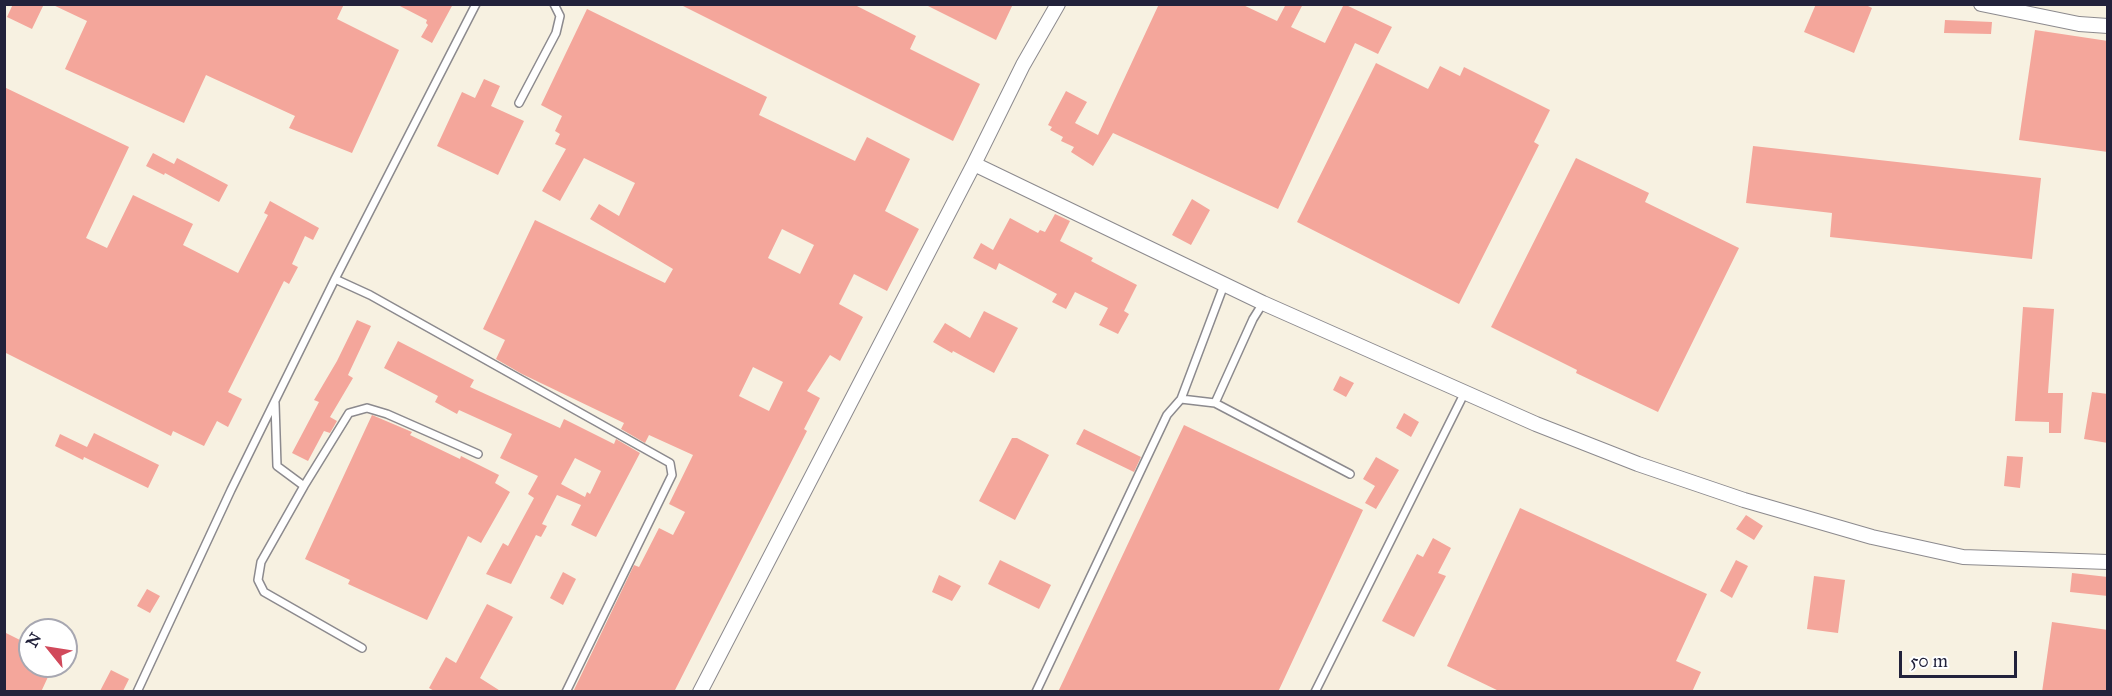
<!DOCTYPE html>
<style>
body{margin:0}
#map{position:relative;width:2112px;height:696px;overflow:hidden;background:#f7f1e1;font-family:"IM FELL Great Primer",serif}
canvas{display:block}
.frame{position:absolute;inset:0;border:6px solid #22223b;pointer-events:none}
.north{position:absolute;left:18px;top:618px;width:60px;height:60px;box-sizing:border-box;background:#fff;border:2px solid #a7a7b1;border-radius:50%;rotate:300deg;font-size:16px;font-weight:700;line-height:24px;text-align:center;color:#22223b}
.north::after{content:'';display:block;margin:auto;width:21px;height:27px;background:#d1495b;clip-path:polygon(50% 0,100% 100%,50% 72%,0 100%)}
.scale{position:absolute;left:1899px;top:651px;width:118px;height:27px;box-sizing:border-box;border:3px solid #22223b;border-top:0;padding-left:8px;font-size:18px;line-height:21px;white-space:nowrap;color:#22223b;-webkit-text-stroke:4px #fff;paint-order:stroke}
</style>
<div id="map">
<canvas width="2112" height="696"></canvas>
<div class="frame"></div>
<div class="north">N</div>
<div class="scale">50 m</div>
</div>
<script>
const g = document.querySelector('canvas').getContext('2d');
g.lineJoin = 'round';
function fill(path, color) {
  g.fillStyle = color;
  g.fill(path, 'evenodd');
}
function stroke(path, color, width, dash) {
  g.strokeStyle = color;
  g.lineWidth = width;
  g.lineCap = dash ? 'butt' : 'round';
  g.setLineDash(dash || []);
  g.stroke(path);
}
fill(new Path2D(`
 M13,4H44L32,29L7,17Z
 M51,4H344L337,19L399,50L352,153L289,128L295,116L206,75L184,123L65,69L87,21Z
 M396,4H453L432,43L421,37L428,25L426,23L427,20Z
 M679,4H853L916,36L910,49L980,84L953,141Z
 M924,4H1013L996,40Z
 M1159,4H1241L1277,21L1286,4H1303L1291,27L1325,43L1344,4L1392,27L1378,54L1355,43L1278,209L1113,133L1093,166L1071,152L1074,147L1061,141L1063,137L1050,130L1052,127L1048,125L1066,91L1087,102L1075,123L1098,135Z
 M1816,4H1864L1872,8L1854,53L1804,32Z
 M587,9L767,97L759,115L855,161L867,137L910,159L885,211L919,229L887,291L854,274L839,304L863,317L840,361L830,355L807,391L820,398L804,429L807,431L674,692H573L634,565L639,567L659,528L673,535L685,512L669,504L693,455L649,435L645,443L621,429L624,423L522,374L496,359L505,340L483,329L535,220L665,283L673,269L590,219L599,204L619,216L635,183L584,158L560,201L542,191L566,149L555,144L560,134L555,131L562,116L541,105ZM782,229L814,245L800,274L768,258ZM753,367L783,382L769,411L739,396Z
 M1945,20L1992,22L1991,34L1944,33Z
 M2035,30L2108,41V152L2019,140Z
 M1376,63L1428,89L1440,66L1460,76L1464,67L1550,110L1534,142L1539,145L1459,304L1297,222Z
 M484,79L500,86L491,106L524,121L498,175L437,146L462,92L475,98Z
 M4,87L129,147L86,238L107,248L133,195L193,224L183,245L238,273L268,215L264,213L270,201L319,228L313,240L305,236L292,264L298,267L289,284L284,281L228,392L242,399L228,427L217,421L204,446L173,431L171,436L4,352Z
 M1753,146L2041,178L2032,259L1830,237L1832,213L1746,203Z
 M153,153L174,164L177,158L228,185L219,202L165,173L164,175L146,166Z
 M1576,158L1649,193L1645,202L1739,248L1658,412L1576,373L1577,370L1491,327Z
 M1192,199L1210,210L1191,245L1172,235Z
 M1055,214L1070,221L1060,241L1093,258L1091,261L1137,285L1124,311L1129,314L1118,334L1099,325L1108,308L1075,292L1066,309L1052,302L1057,294L999,263L996,270L973,258L981,243L993,250L1010,218L1038,233L1040,230L1045,232Z
 M2023,307L2054,309L2048,393H2063L2061,433H2049V422L2015,421Z
 M984,311L1018,328L994,373L953,351L952,353L933,342L945,323L970,338Z
 M357,320L371,326L348,375L353,378L330,417L337,421L330,433L324,431L308,461L292,453L319,402L314,400L337,361Z
 M398,341L474,380L470,387L560,428L564,419L614,444L616,439L640,453L596,537L571,525L581,505L557,495L542,524L547,526L541,537L536,535L511,584L486,574L503,543L508,546L534,498L528,494L538,476L500,458L512,434L459,410L457,414L435,402L438,396L384,368ZM575,458L601,471L590,494L587,492L585,497L561,484Z
 M1340,376L1354,383L1346,397L1333,390Z
 M2092,392L2108,394V443L2084,439Z
 M1404,413L1419,422L1411,437L1396,428Z
 M372,415L412,432L410,435L460,459L461,456L499,475L495,483L510,492L481,543L468,536L427,620L348,584L350,580L305,559Z
 M1184,425L1363,510L1278,692H1058Z
 M1084,429L1141,457L1134,472L1076,444Z
 M94,433L159,465L148,488L84,457L83,460L55,446L60,434L87,447Z
 M1012,438H1017L1049,455L1015,520L979,501Z
 M2007,456L2023,457L2020,488L2004,486Z
 M1376,457L1399,470L1376,509L1365,503L1375,486L1363,479Z
 M1520,508L1707,594L1676,661L1701,672L1692,692H1501L1447,666Z
 M1746,515L1763,526L1754,540L1736,529Z
 M1433,538L1451,548L1438,573L1446,576L1414,637L1382,621L1417,554L1423,557Z
 M1000,560L1051,585L1039,609L988,584Z
 M1736,560L1748,566L1732,598L1720,591Z
 M563,572L576,579L563,605L550,598Z
 M2072,573L2108,577V596L2070,592Z
 M939,575L961,586L952,601L932,592Z
 M1814,576L1845,580L1838,633L1807,629Z
 M147,589L160,596L150,613L137,606Z
 M487,604L513,617L480,678L502,692H436L429,688L446,657L456,663Z
 M2052,622L2108,630V692H2042Z
 M4,632L30,645V666H53L41,692H4Z
 M111,670L129,679L123,691H100Z`), '#f4a69b');
const lane = new Path2D(`
 M519,103L556,33L560,16L554,4
 M335,279L370,295L670,463L672,475L566,692
 M1181,399L1224,285
 M275,403L277,466L304,486
 M1215,403L1350,474
 M362,648L264,592L258,580L261,562L304,486L349,413L367,408L387,414L478,454
 M137,692L231,490L335,279L476,4
 M1036,692L1167,415L1181,399L1215,403L1253,319L1263,303
 M1315,692L1465,392`);
const street = new Path2D(`
 M1981,4L2079,24L2108,26
 M974,164L1263,303L1536,424L1638,464L1744,500L1872,537L1963,557L2108,562
 M700,692L974,164L1023,65L1058,4`);
stroke(lane, '#8c8a8e', 10);
stroke(street, '#8c8a8e', 16);
stroke(lane, '#fff', 7);
stroke(street, '#fff', 14);
</script>
